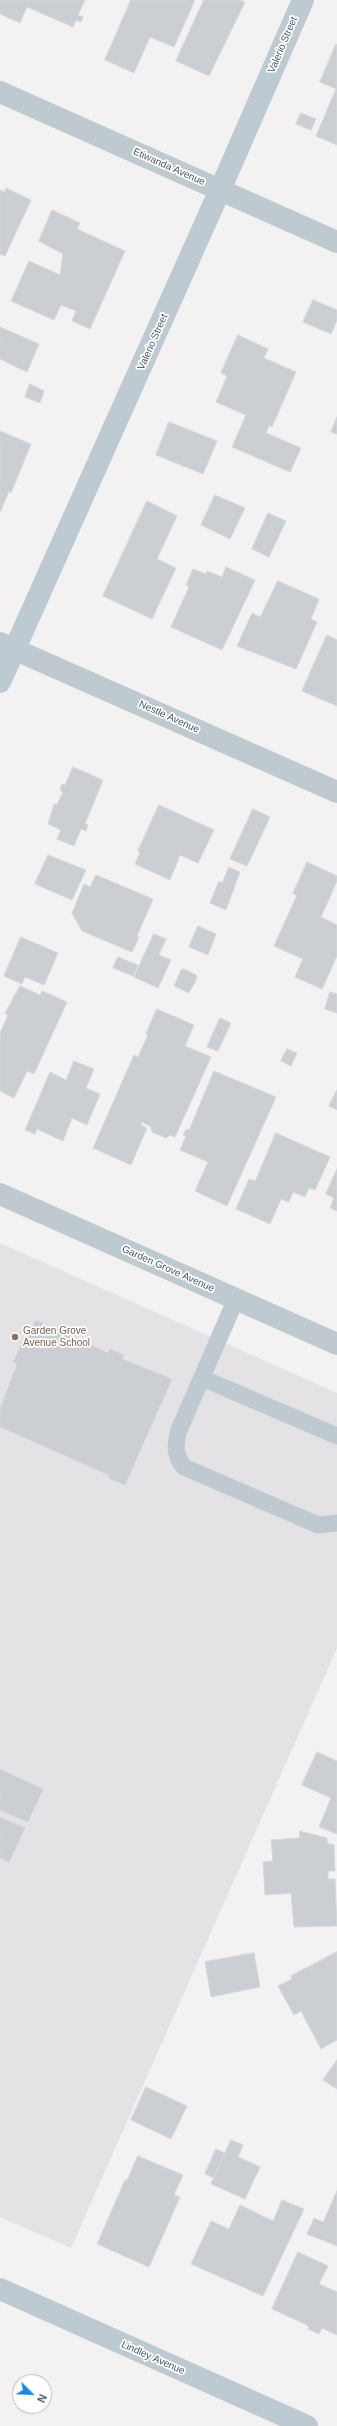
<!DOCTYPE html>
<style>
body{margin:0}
#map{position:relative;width:337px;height:2426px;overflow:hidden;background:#f3f1f2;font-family:Arial,sans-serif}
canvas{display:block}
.north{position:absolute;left:12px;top:2374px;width:40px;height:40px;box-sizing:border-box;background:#fff;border:1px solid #b6bcbf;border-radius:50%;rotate:114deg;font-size:11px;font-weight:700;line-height:16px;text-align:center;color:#49575f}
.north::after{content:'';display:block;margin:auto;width:14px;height:18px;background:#1c87e3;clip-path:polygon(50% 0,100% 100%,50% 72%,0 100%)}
</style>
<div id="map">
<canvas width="337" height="2426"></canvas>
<div class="north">N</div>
</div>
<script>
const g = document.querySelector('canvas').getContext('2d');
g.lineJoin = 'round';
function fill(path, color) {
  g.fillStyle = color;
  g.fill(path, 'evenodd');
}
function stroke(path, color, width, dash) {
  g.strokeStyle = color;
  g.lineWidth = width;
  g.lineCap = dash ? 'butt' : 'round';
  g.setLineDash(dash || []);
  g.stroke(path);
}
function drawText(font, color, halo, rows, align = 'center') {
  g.font = font + ' Arial,sans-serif';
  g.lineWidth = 3.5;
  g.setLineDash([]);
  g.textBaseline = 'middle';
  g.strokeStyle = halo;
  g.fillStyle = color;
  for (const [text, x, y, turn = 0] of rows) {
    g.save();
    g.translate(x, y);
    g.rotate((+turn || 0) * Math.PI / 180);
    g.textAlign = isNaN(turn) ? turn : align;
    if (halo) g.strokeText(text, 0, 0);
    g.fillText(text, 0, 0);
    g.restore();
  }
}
fill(new Path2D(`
 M0,1243L337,1393V1648L71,2248L0,2217Z`), '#e4e2e4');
const building = new Path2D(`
 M0,0H85L78,15L83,17L81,22L76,20L73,27L27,7L20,23L0,14Z
 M131,0H195L174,47L150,37L134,73L105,60Z
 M204,0H240L245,2L209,76L176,61Z
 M336,44L337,45V145L316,136L336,89L320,82Z
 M301,113L316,119L311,130L296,124Z
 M6,188L31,200L5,256L0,254V190L5,192Z
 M52,210L80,223L77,229L125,251L90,329L72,321L76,311L64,306L61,305L54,320L11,301L29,261L60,275L63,254L39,241Z
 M313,300L337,310V320L331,334L303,322Z
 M0,327L39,344L27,372L0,359Z
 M238,335L268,349L264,358L296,372L272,427L269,425L266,433L301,448L290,472L232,447L246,415L216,402L227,376L221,373Z
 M30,384L44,391L40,403L25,397Z
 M337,417V434L331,432Z
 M169,422L217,441L203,474L156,455Z
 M0,431L31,444L11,493L9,491L0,512Z
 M215,495L245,508L230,539L201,525Z
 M147,501L177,516L157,559L176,568L152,619L103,596Z
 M268,513L286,521L269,557L252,549Z
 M226,567L255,580L222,650L171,627L189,587L186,585L193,569L206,574L207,571L222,577Z
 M278,581L319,599L311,619L317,622L296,669L237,646L252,613L260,617Z
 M327,635L337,640V706L302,691Z
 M73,767L103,780L85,824L88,825L86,831L81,829L74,846L57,839L61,830L48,824L54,804L57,805L63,792L60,790L62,784L65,785Z
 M159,805L214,830L198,863L180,855L170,880L135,864L140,852L138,851Z
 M253,809L270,817L247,866L230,859Z
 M48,855L86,870L72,900L35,884Z
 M307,862L337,876V881L321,917L337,925V956L322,989L295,977L303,959L274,946L297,895L293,894Z
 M229,867L240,872L226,910L210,903L219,881L222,883Z
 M96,875L153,899L137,936L139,937L132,952L82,931L72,913L84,884L90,887Z
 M198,926L216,934L208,955L189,947Z
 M154,934L166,939L159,955L171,960L158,988L134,977Z
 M21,937L58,953L44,985L25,977L22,984L4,976Z
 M118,957L138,965L133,976L113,968Z
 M184,969L196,975L197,978L189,993L174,986L181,970Z
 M20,986L40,995L42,991L67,1002L34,1074L27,1071L14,1098L0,1091V1033L8,1015L5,1014Z
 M330,992L337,994V1013L325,1009Z
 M157,1009L194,1025L185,1046L211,1057L175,1137L170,1135L166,1138L152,1132L151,1127L142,1122L141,1125L147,1128L131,1165L93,1148L134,1055L138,1057L148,1035L146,1034Z
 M220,1018L231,1023L218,1051L207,1047Z
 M287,1049L297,1053L291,1066L281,1061Z
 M74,1061L94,1069L86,1088L100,1094L87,1125L72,1118L63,1141L37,1129L35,1134L25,1130L50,1072L66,1080Z
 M214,1071L276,1097L227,1206L195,1191L208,1162L180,1150L186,1136L183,1135L186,1129L189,1130Z
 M337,1090V1110L329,1106Z
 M276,1133L330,1157L315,1190L309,1188L305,1197L293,1192L289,1202L281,1199L270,1224L236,1209L249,1179L255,1181Z
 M337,1169V1211L330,1208L334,1198L326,1194Z
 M36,1320L108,1353L110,1349L124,1355L122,1359L172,1379L125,1485L108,1478L109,1475L0,1427V1409L17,1364L13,1362L23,1341L26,1342Z
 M317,1752L337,1761V1834L319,1827L331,1798L302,1785Z
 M0,1769L43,1789L28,1822L0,1810Z
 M0,1817L25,1828L9,1862L0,1858Z
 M300,1831L327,1838V1843L334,1845L335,1871H328V1879H335L337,1926L294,1927L291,1893L265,1895L263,1862L273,1861L271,1840L299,1838Z
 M337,1952V2040L321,2049L301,2011L294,2015L278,1986L292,1979L291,1976Z
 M254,1953L260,1987L211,1997L205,1962Z
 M337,2060V2089L323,2080Z
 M146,2087L187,2106L171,2139L131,2120Z
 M231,2140L243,2145L238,2157L260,2167L245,2199L211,2184Z
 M216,2149L225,2153L214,2178L205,2174Z
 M138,2156L183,2175L174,2195L180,2197L149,2267L97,2244L125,2180H127Z
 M337,2191V2246L307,2234L314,2218L323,2222Z
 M282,2200L304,2209L263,2296L191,2264L211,2221L229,2229L240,2205L273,2221Z
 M298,2252L328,2266L319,2284L337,2292V2335L322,2328L319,2334L308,2329L309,2326L272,2309Z`);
fill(building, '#cbcfd3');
stroke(building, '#d5d8dc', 1);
stroke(new Path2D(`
 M236,1299L179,1430C175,1444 174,1455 184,1467L318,1525L337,1523
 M202,1378L337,1436`), '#bfcad0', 17);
stroke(new Path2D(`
 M0,92L337,242
 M0,643L337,792
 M0,1194L337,1344`), '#bfcad0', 22);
stroke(new Path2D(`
 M0,682L220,190L303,0
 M0,2289L307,2426`), '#bdcad2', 22);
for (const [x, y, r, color] of [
 [15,1337,4,"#8d6e63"]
]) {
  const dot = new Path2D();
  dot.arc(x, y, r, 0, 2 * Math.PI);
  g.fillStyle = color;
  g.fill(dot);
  stroke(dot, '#fff', 1.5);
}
drawText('10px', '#49575f', '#fff', [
 ["Valerio Street",283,45,-67],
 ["Etiwanda Avenue",169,167,24],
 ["Valerio Street",153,342,-66],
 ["Nestle Avenue",169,717,24],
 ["Garden Grove Avenue",168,1269,24],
 ["Lindley Avenue",153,2358,24]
]);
drawText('10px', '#785e54', '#fff', [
 ["Garden Grove",23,1331],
 ["Avenue School",23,1343]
], 'left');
</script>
